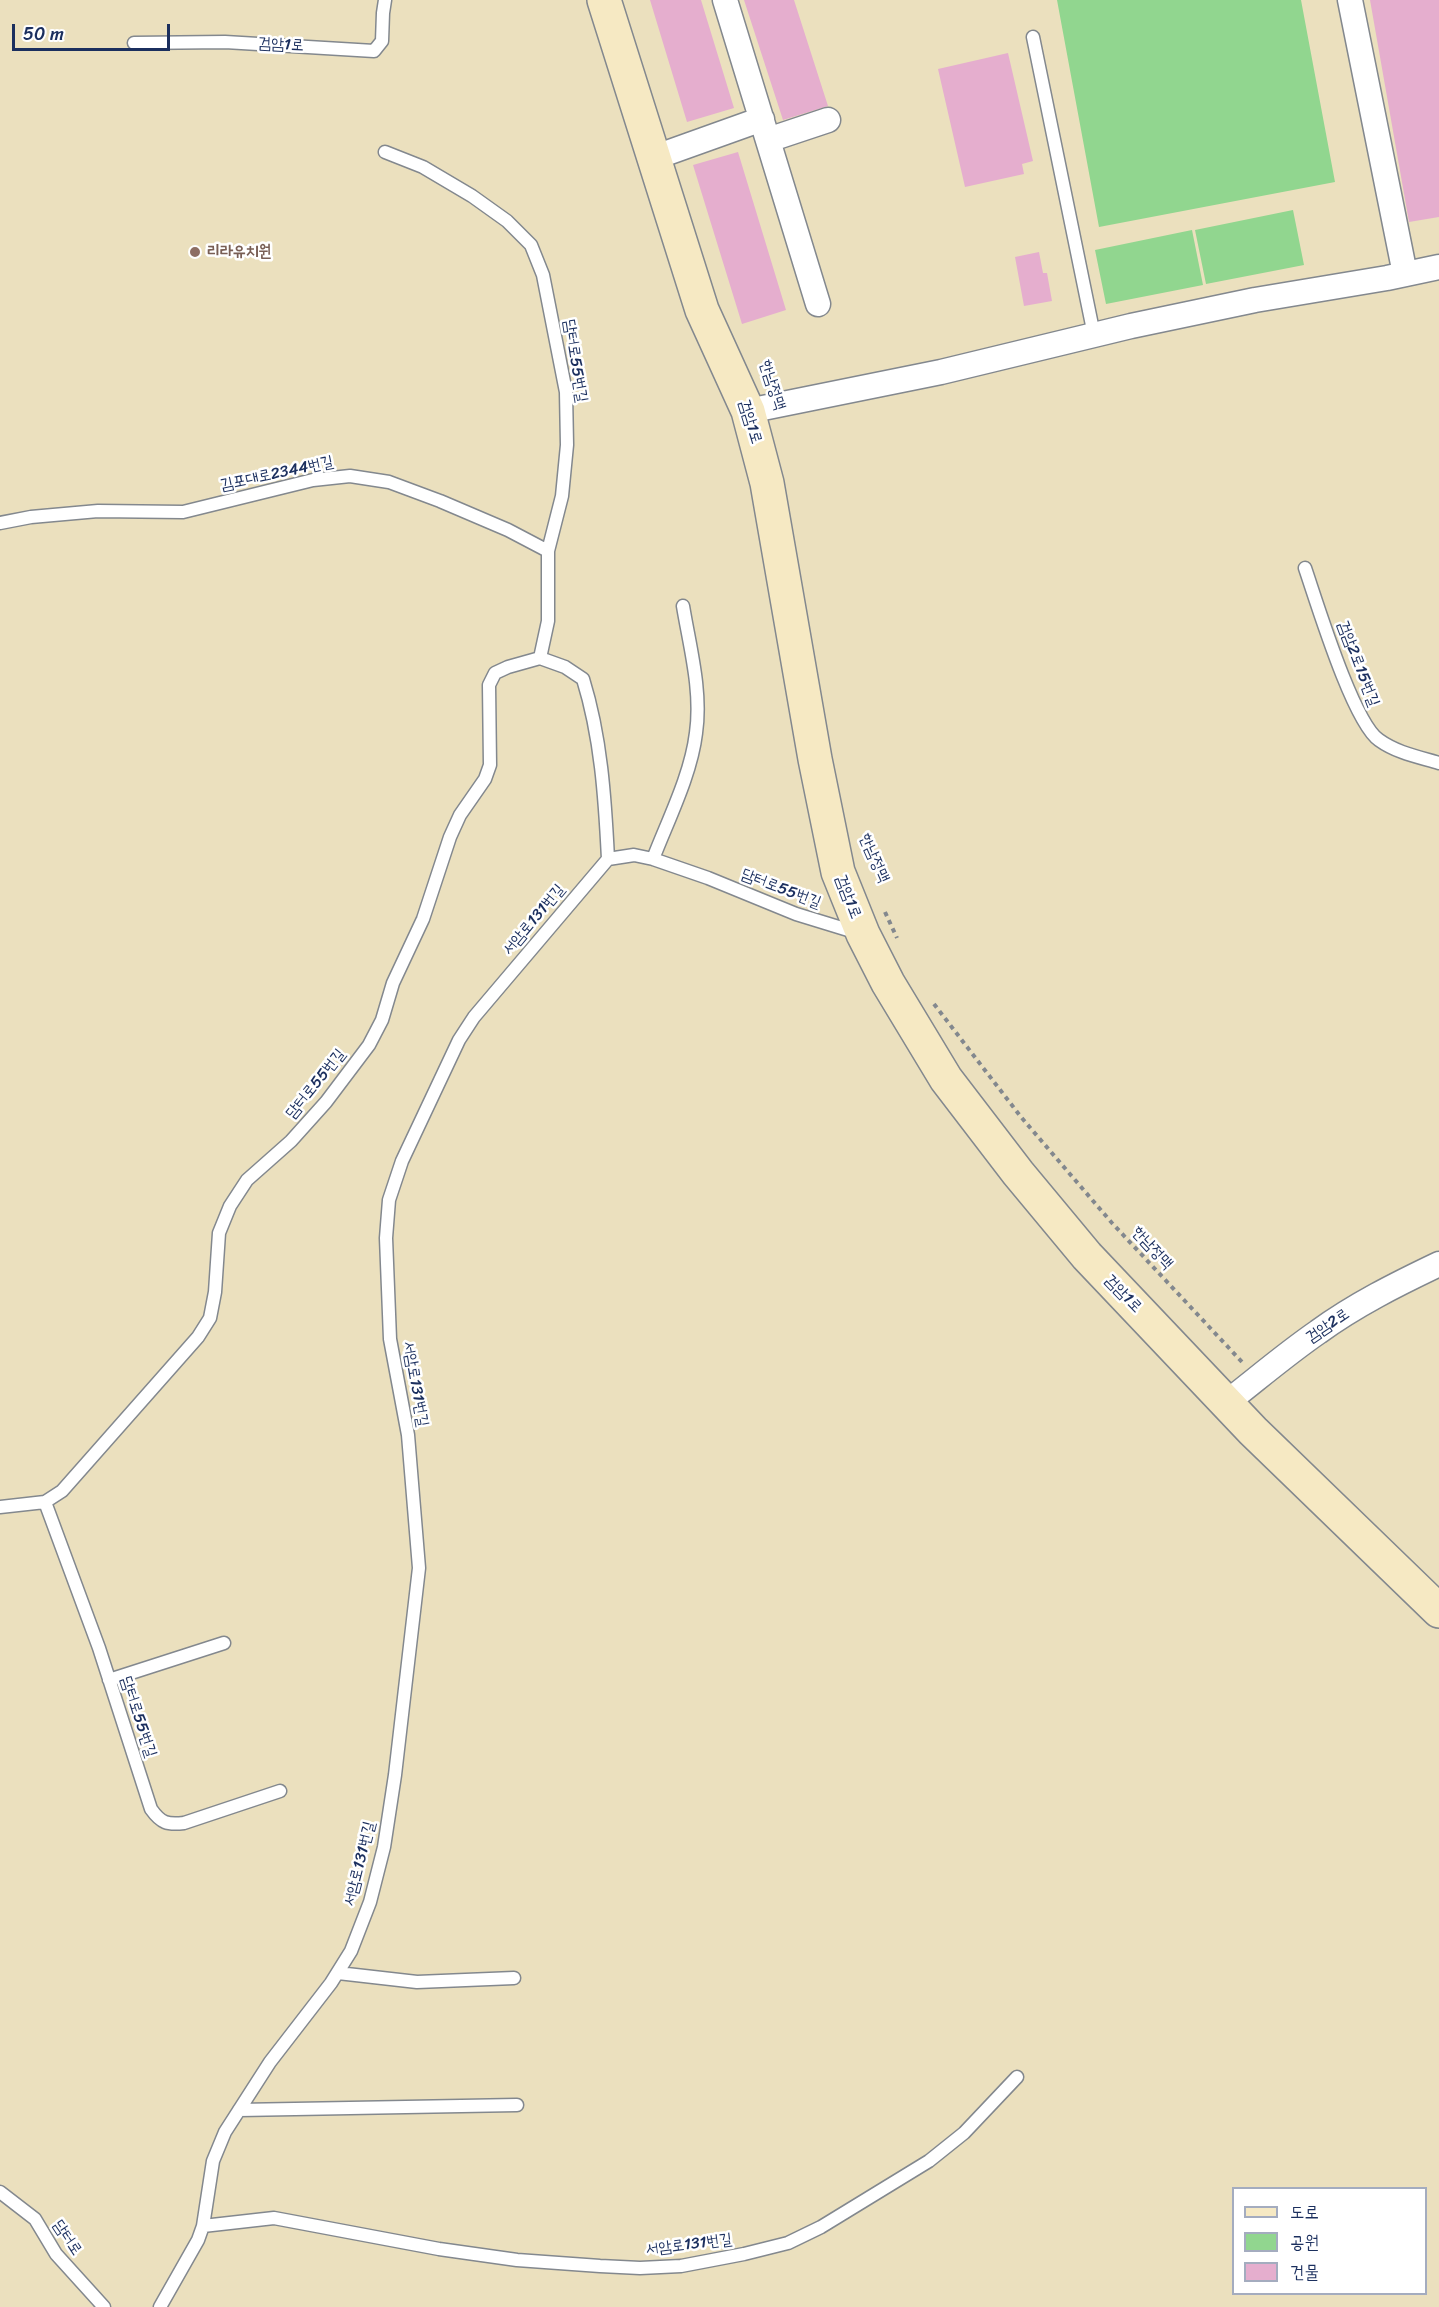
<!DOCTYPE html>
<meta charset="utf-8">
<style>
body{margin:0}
#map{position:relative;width:1439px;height:2307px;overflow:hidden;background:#ebe0be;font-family:Sriracha,"Poor Story",sans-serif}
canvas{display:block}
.legend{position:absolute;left:1232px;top:2187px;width:195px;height:108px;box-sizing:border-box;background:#fff;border:2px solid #a4acbf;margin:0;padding:8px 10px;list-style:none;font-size:18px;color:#1b2f5e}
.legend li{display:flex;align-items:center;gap:12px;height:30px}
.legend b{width:30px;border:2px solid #a4acbf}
.scale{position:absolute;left:12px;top:24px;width:158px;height:27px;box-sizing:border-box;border:3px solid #1b2f5e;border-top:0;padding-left:8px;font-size:18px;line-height:21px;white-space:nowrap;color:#1b2f5e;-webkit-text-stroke:4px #fff;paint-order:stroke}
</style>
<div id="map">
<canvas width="1439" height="2307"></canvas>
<ul class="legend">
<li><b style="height:8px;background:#f6e9c3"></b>도로</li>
<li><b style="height:16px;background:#91d68f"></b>공원</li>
<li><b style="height:16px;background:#e5aece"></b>건물</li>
</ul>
<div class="scale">50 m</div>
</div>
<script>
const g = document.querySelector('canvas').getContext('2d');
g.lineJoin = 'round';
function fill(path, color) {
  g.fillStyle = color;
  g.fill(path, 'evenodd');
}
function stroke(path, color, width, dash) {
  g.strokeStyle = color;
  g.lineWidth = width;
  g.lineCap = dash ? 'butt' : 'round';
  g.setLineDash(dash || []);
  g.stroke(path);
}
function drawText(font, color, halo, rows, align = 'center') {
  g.font = font + ' Sriracha,"Poor Story",sans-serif';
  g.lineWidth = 5;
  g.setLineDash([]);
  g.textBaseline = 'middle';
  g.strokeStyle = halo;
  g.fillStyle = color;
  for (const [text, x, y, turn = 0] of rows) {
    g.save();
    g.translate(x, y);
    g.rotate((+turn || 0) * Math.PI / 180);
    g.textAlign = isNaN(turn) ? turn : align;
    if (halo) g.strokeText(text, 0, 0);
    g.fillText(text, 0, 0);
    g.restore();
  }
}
fill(new Path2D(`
 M1057,0H1301L1335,182L1099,227Z
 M1293,210L1304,265L1206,284L1195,230Z
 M1192,230L1203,285L1106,304L1095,250Z`), '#91d68f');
fill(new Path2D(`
 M650,0H701L734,108L687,122Z
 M744,0H794L828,106L783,120Z
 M1370,0H1439V217L1409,222Z
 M1008,53L1033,161L1022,164L1024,174L965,187L938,69Z
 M738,152L786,310L742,324L693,165Z
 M1039,252L1043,273H1047L1052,301L1024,306L1015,257Z`), '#e5aece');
const lane = new Path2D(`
 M1033,37L1094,335
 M134,43L225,42L374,51L382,41L383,13L385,0
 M0,523L31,517L98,511L183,512L313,480L350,476L389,482L440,501L508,530L548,551
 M1305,568C1317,603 1353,722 1379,740C1397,753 1419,757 1439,763
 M540,658L565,667L583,679C601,737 605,798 608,859L634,855L653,859L708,878L796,914L858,933
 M653,859C668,820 691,775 696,733C702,691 690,648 683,606
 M45,1502L99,1648L151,1809C161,1823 167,1825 184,1823L280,1791
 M0,1507L45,1502L62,1491L198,1337L210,1318L215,1292L219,1233L230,1206L247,1180L291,1141L326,1102L369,1045L382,1020L393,983L423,919L450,837L460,815L485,779L490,765L489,685L495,673L508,667L540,658L548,621V551L562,496L567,445L566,392L543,275L531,245L507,221L472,196L423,167L385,152
 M109,1680L224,1643
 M338,1973L417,1982L514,1978
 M239,2110L517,2105
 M0,2192L35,2219L56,2254L104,2307
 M203,2226L274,2218L439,2249L517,2260L600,2266L640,2268L681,2266L744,2254L788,2243L821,2227L929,2161L964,2133L1017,2077
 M160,2307L198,2240L203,2226L213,2161L225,2132L270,2062L331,1983L351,1951L370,1902L384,1847L395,1775L419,1568L408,1435L390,1339L386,1238L389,1200L402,1161L459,1040L474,1017L608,859`);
const street = new Path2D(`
 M725,0L818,304
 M1350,0L1405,274
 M768,140L828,120
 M653,158L762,119
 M748,411L941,372L1131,326L1255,300L1387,278L1439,267
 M1226,1403C1257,1379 1286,1354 1318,1332C1355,1305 1397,1284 1439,1264`);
const secondary = new Path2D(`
 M604,0L702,310L748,411L767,483L815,759L838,872L863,934L888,983L946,1079L1018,1173L1087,1256L1253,1431L1439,1611`);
stroke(lane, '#83888e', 15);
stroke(street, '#83888e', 27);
stroke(secondary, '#83888e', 36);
stroke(new Path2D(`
 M885,912L897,938
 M934,1004L1021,1117L1112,1223L1242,1362`), '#83888e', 4, [4.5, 4.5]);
stroke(lane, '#fff', 12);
stroke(street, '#fff', 24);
stroke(secondary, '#f6e9c3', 33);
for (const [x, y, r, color] of [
 [195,252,6,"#8d6e63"]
]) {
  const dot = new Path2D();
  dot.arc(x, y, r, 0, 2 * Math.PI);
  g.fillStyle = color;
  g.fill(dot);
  stroke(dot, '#fff', 2);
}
drawText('16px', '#1b2f5e', '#fff', [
 ["검암1로",281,45,3],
 ["담터로55번길",575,361,81],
 ["한남정맥",772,385,72],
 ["검암1로",750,422,73],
 ["김포대로2344번길",277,474,-12],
 ["검암2로15번길",1358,664,69],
 ["한남정맥",874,858,66],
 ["담터로55번길",781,889,21],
 ["검암1로",848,897,69],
 ["서암로131번길",534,920,-50],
 ["담터로55번길",316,1084,-51],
 ["한남정맥",1152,1248,47],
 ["검암1로",1123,1294,46],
 ["검암2로",1328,1326,-34],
 ["서암로131번길",415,1384,80],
 ["담터로55번길",138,1717,72],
 ["서암로131번길",360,1864,-76],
 ["담터로",67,2238,56],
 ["서암로131번길",689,2245,-7]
]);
drawText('bold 16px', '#785e54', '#fff', [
 ["리라유치원",207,252]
], 'left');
</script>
